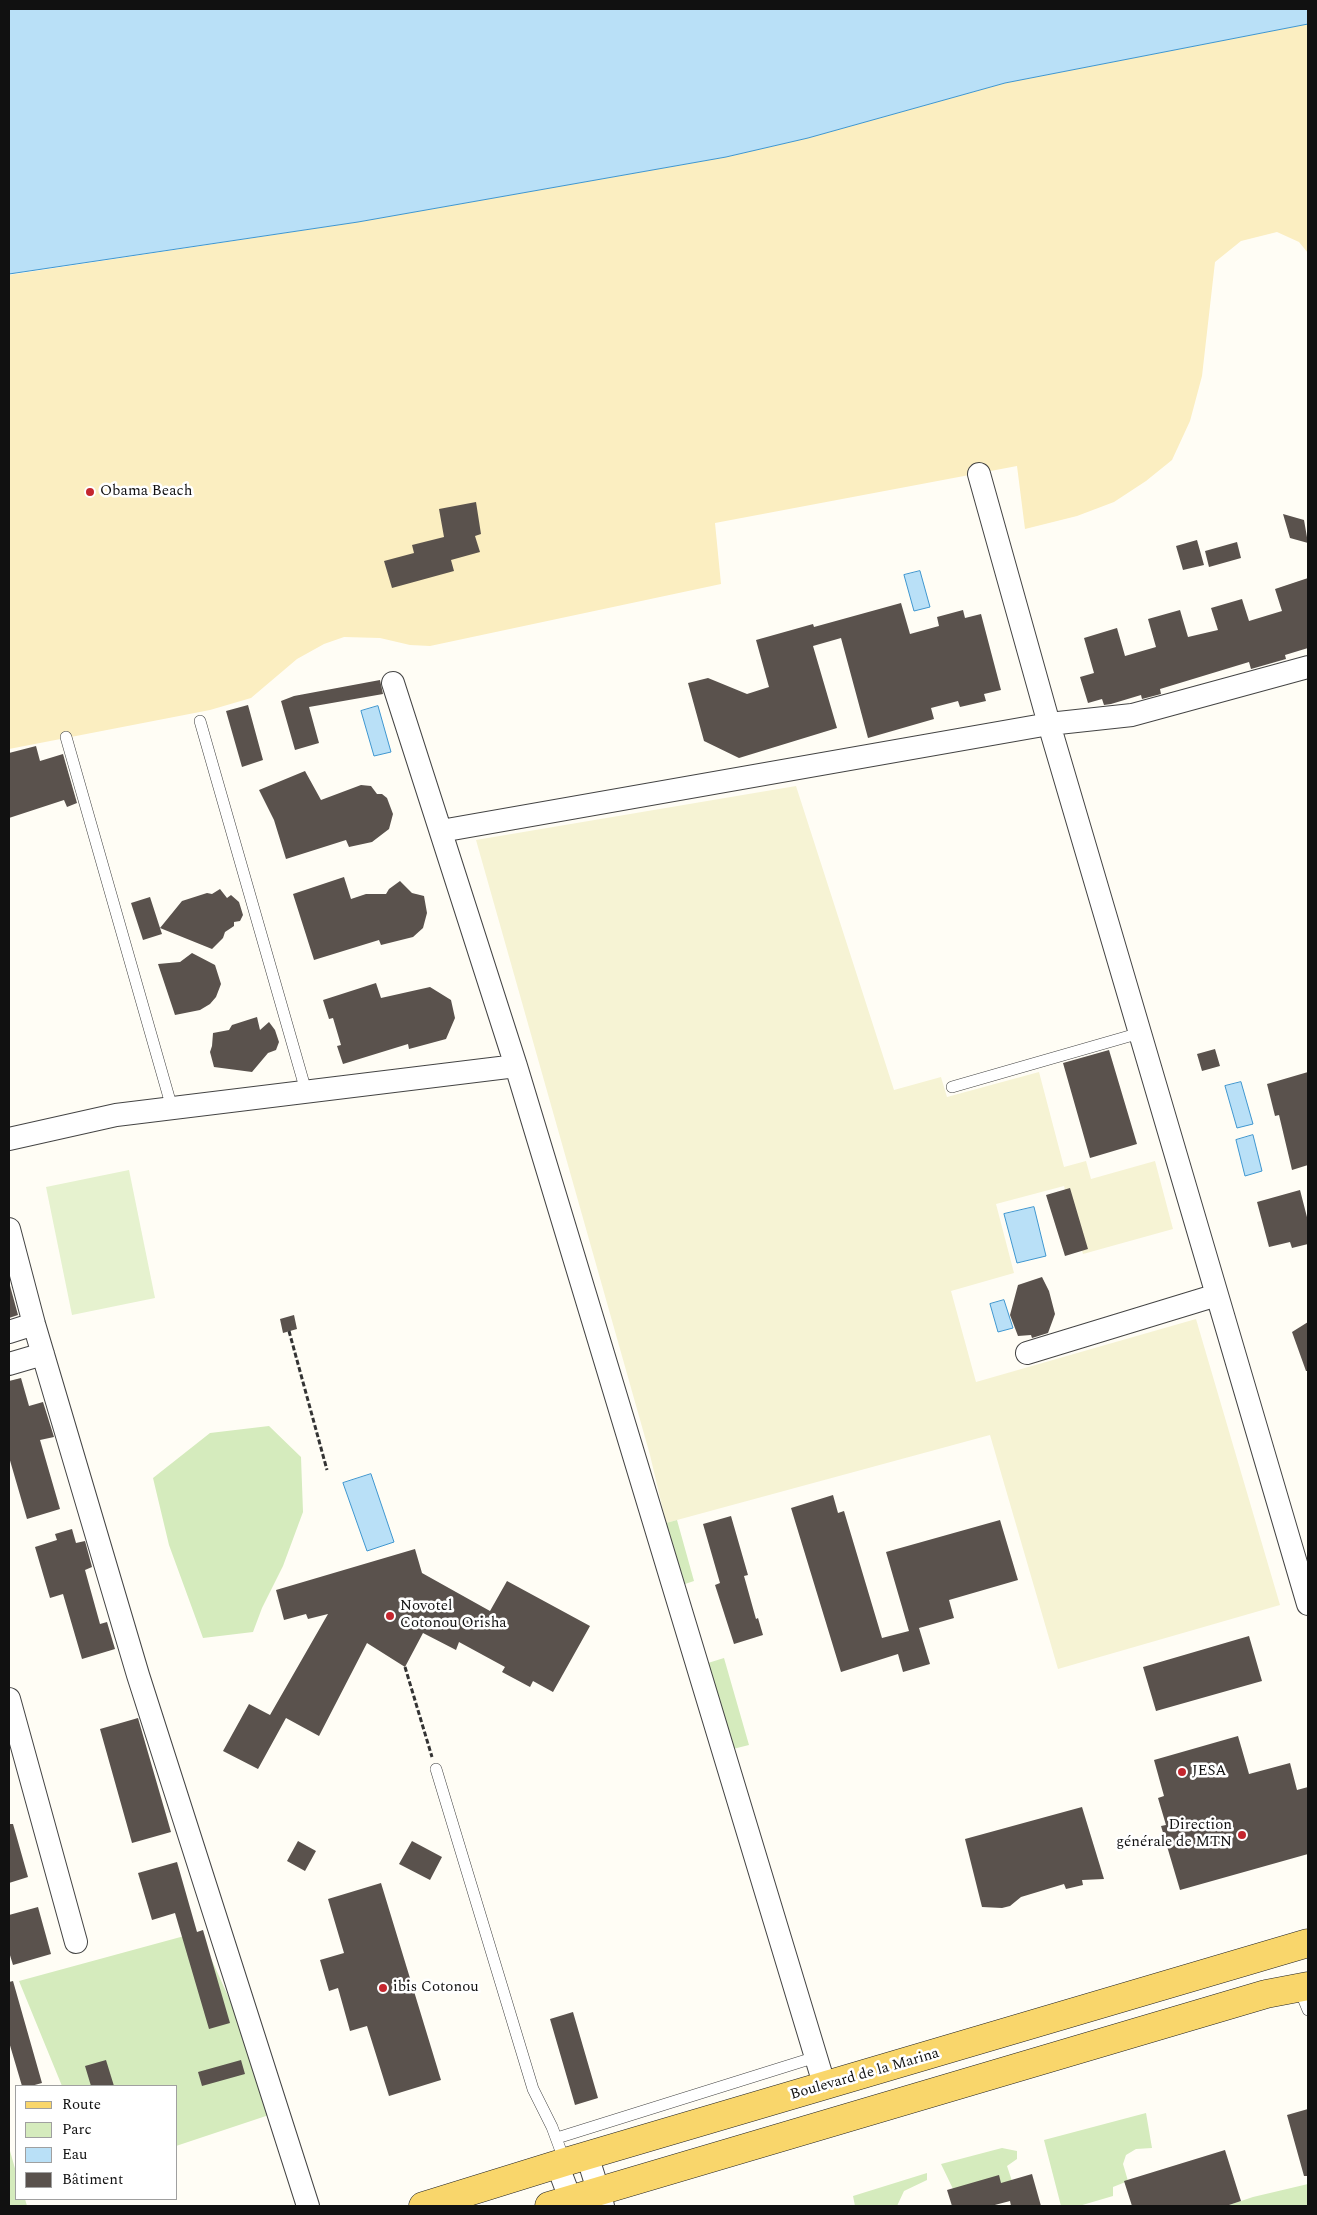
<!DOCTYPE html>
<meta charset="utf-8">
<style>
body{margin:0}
#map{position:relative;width:1317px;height:2215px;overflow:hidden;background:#fffdf5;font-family:Spectral,serif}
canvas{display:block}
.frame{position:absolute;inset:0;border:10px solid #111;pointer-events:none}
.legend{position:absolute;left:15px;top:2085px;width:162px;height:115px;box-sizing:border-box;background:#fff;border:1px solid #a0a0a0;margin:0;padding:6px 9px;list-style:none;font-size:15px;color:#111}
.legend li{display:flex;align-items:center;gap:10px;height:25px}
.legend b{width:25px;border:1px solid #a0a0a0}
</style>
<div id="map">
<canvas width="1317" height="2215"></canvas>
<div class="frame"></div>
<ul class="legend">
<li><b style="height:6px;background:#f9d66b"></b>Route</li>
<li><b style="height:14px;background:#d5ebbd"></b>Parc</li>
<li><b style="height:14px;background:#b9e0f7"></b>Eau</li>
<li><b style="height:14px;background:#5a524d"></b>Bâtiment</li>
</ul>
</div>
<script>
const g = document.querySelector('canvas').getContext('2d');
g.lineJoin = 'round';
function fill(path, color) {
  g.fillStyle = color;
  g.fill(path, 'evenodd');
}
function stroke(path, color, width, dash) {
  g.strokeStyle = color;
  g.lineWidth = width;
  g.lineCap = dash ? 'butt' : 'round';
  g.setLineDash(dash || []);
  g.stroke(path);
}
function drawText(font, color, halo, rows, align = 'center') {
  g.font = font + ' Spectral,serif';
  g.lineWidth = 5;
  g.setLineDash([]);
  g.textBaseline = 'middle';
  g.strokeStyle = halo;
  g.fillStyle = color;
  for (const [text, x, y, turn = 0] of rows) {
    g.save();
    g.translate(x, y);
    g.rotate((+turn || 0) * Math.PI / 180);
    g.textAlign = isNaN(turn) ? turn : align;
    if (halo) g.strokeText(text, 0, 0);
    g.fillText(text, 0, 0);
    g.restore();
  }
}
fill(new Path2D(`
 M796,786L894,1090L941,1077L947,1097L1039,1072L1064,1167L1086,1161L1091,1179L1155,1161L1173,1229L1083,1254L1064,1186L996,1204L1014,1273L951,1291L976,1382L1196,1319L1280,1605L1058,1669L990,1435L666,1523L650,1455L476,840Z`), '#f6f3d4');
fill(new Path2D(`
 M269,1426L301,1457L303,1512L283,1566L262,1608L253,1632L203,1638L169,1545L153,1478L210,1433Z
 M677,1520L694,1581L685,1584L666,1523Z
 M724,1658L749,1745L733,1749L708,1663Z
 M199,1932L253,2051L272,2114L176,2146V2086H62L19,1981Z
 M1146,2113L1152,2148L1136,2149L1126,2155L1123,2164L1128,2181L1113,2187V2196L1079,2206H1061L1044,2140Z
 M1002,2148L1017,2151V2159L1007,2166L1014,2187L954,2191L941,2164Z
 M10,2151L16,2172V2199H25L27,2206H9Z
 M927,2173V2180L904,2191L897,2206H855L853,2196Z
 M1308,2184V2206H1226L1253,2197Z`), '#d5ebbd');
fill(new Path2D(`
 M1308,24V253L1299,242L1277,232L1241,241L1215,262L1202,376L1190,421L1172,460L1146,481L1114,502L1077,516L1025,529L1017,466L715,523L721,584L430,646L410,645L380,638L344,637L324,644L297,659L251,698L210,710L9,749V275L358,222L726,157L808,138L1005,83Z`), '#fbeec1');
fill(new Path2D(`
 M129,1170L155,1298L72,1315L46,1187Z`), '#e6f2cf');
const water = new Path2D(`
 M9,9H1308V24L1005,83L808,138L726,157L358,222L9,274Z
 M920,571L930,607L914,611L904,575Z
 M378,706L391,752L374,756L361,711Z
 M1241,1082L1253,1124L1237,1128L1225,1086Z
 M1253,1135L1262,1171L1245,1176L1236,1140Z
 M1034,1207L1046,1256L1017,1263L1004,1214Z
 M1004,1300L1013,1328L998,1332L990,1304Z
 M371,1474L394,1542L367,1551L343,1483Z`);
fill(water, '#b9e0f7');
stroke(water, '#3f96cf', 1);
fill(new Path2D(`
 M476,502L481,534L475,536L480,552L451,560L454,571L392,588L384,561L414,553L412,545L444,537L439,509Z
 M1283,514L1304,520L1308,543L1290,538Z
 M1197,540L1204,565L1183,570L1176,546Z
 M1237,542L1241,558L1209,567L1205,551Z
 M1308,578V648L1285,655L1286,659L1251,669L1249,662L1160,689L1161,694L1142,699L1141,695L1111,704L1104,705L1102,699L1088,703L1080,677L1094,673L1084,638L1117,628L1125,656L1156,647L1148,619L1180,610L1188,637L1218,630L1211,608L1242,599L1249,621L1282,611L1275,589Z
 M901,603L910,634L939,626L937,617L963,610L965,618L981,614L1001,690L984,694L986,701L960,707L958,701L931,708L934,719L868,738L841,638L813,646L837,728L739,758L704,741L688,683L708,678L747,694L769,687L756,640L813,624L814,627Z
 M380,680L383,694L309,707L319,743L295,750L281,701L294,696Z
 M248,705L263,760L242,767L226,711Z
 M36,746L40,761L63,754L77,803L67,807L64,800L9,818V753Z
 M305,771L321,800L361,785L371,786L377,794H382L387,798L393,814L389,829L372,842L349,847L346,840L286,859L274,820L259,790Z
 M344,877L351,899L366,894H386L389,889L400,881L412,893L424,896L427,913L423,928L413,937L381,945L379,940L314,960L293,894Z
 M220,889L227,898L231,895L239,902L243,915L240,921L234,922V926L225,932L223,938L212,949L160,928L162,934L143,940L131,903L150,897L160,928L182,901L207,893L212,894Z
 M192,953L215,965L221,984L216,997L210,1004L200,1010L175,1015L158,964L180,962Z
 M376,983L381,998L430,987L451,1000L455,1018L446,1039L409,1049L408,1044L343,1064L337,1046L341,1045L333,1018L329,1019L323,1000Z
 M257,1017L260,1030L269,1022L275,1030L279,1042L276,1050L268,1053L252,1072L214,1067L210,1052L212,1046L213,1033L229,1030L232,1025Z
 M1215,1049L1220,1066L1202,1071L1197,1054Z
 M1109,1050L1137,1144L1090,1158L1063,1063Z
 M1308,1072V1165L1292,1170L1279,1115L1275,1116L1267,1084Z
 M1070,1188L1088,1249L1065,1256L1046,1195Z
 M1300,1190L1308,1221V1244L1292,1248L1290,1242L1269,1247L1257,1202Z
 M1042,1277L1049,1291L1055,1314L1048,1333L1032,1338L1031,1335L1018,1336L1010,1315L1018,1285Z
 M9,1282L18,1315L9,1318Z
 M294,1315L297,1329L283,1333L280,1319Z
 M1308,1322V1371H1306L1292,1332Z
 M21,1378L29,1406L43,1402L54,1437L40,1440L60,1509L27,1519L9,1457V1381Z
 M833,1495L838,1513L844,1511L882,1638L909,1631L886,1552L1000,1520L1018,1580L949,1600L954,1618L919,1628L930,1664L903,1672L898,1654L841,1672L791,1508Z
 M731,1516L748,1575L744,1576L756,1619L758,1618L763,1635L734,1644L715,1585L720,1583L703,1524Z
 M72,1529L76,1543L85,1541L92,1567L85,1570L100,1624L107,1622L115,1649L82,1659L63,1594L50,1598L35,1547L57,1540L55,1534Z
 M415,1549L422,1573L490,1611L507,1581L590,1626L553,1692L533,1681L530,1687L502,1672L505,1667L459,1642L456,1650L423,1633L405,1667L367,1643L319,1736L286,1718L258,1769L223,1751L249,1704L270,1715L328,1614L308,1619L306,1614L284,1620L276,1590Z
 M1249,1636L1262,1681L1156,1711L1143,1667Z
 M138,1718L171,1832L132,1843L100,1729Z
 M1238,1736L1249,1774L1290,1763L1297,1790L1308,1787V1854L1180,1890L1161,1826L1166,1825L1158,1798L1164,1796L1154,1760Z
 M1082,1807L1104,1879L1082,1880L1083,1885L1066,1889L1064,1884L1021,1897L1010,1906L1002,1908L982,1907L965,1839Z
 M9,1824H13L28,1877L9,1883Z
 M298,1841L316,1851L305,1871L287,1861Z
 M412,1841L442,1857L430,1880L399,1864Z
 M177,1862L197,1932L203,1930L230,2023L209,2029L175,1913L152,1920L138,1873Z
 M381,1883L441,2080L389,2096L367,2026L350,2031L338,1988L329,1991L320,1960L344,1953L328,1899Z
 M38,1907L51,1954L13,1965L9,1952V1915Z
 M13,1981L42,2083L31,2086H22L9,2042V1982Z
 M573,2012L598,2098L575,2105L550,2019Z
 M106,2060L114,2086H91L85,2066Z
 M241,2060L245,2074L202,2086L198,2072Z
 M1308,2109V2176H1304L1287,2115Z
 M1225,2150L1241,2201L1226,2206H1132L1124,2181Z
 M1032,2174L1041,2206H1011L1010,2201L991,2206H952L947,2190L999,2175L1001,2183Z`), '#5a524d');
const lane = new Path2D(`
 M200,721L306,1091
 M66,737L172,1108
 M952,1087L1140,1033
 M436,1769L533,2089L552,2127L565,2162
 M1299,1988L1308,2010
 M557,2138L816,2057`);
const street = new Path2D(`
 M979,474L1049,724L1308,1604
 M393,683L516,1066L825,2087
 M441,831L1049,724L1132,715L1308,667
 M9,1139L116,1115L516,1066
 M9,1229L34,1324L138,1675L308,2206
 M9,1332L34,1324
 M1027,1353L1217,1295
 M9,1364L43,1354
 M9,1699L76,1942
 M587,2155L603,2206
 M557,2164L573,2206`);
const primary = new Path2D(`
 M423,2206L565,2162L1308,1943
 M549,2206L1266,1994L1308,1986`);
stroke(lane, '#444', 12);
stroke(street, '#444', 24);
stroke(primary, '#222', 29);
stroke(new Path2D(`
 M289,1331L327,1470
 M405,1667L432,1757`), '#333', 3, [5, 2.5]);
stroke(lane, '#fff', 11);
stroke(street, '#fff', 22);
stroke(primary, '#f9d66b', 28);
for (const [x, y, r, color] of [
 [90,492,5,"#c4262e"],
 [390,1616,5,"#c4262e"],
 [1182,1772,5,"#c4262e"],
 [1242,1835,5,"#c4262e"],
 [383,1988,5,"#c4262e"]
]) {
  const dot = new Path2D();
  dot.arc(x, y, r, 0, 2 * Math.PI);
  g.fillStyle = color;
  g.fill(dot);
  stroke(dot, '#fff', 2);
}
drawText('15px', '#111', '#fff', [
 ["Obama Beach",100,492],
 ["Novotel",400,1607],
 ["Cotonou Orisha",400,1624],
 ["JESA",1192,1772],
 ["Direction",1232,1826,"right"],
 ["générale de MTN",1232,1843,"right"],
 ["ibis Cotonou",393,1988]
], 'left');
drawText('15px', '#111', '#fff', [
 ["Boulevard de la Marina",865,2075,-16]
]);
</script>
